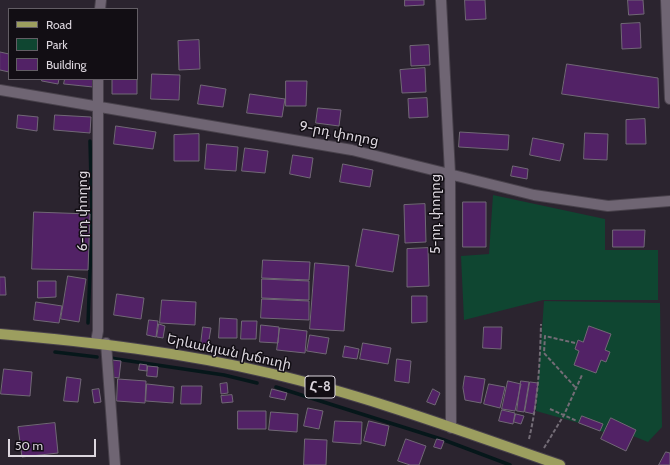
<!DOCTYPE html>
<meta charset="utf-8">
<style>
body{margin:0}
#map{position:relative;width:670px;height:465px;overflow:hidden;background:#2b242f;font-family:Cabin,sans-serif}
canvas{display:block}
.legend{position:absolute;left:8px;top:8px;width:130px;height:72px;box-sizing:border-box;background:#120e14;border:1px solid #635e65;margin:0;padding:5px 7px;list-style:none;font-size:12px;color:#dcd6de}
.legend li{display:flex;align-items:center;gap:8px;height:20px}
.legend b{width:20px;border:1px solid #635e65}
.scale{position:absolute;left:8px;top:439px;width:88px;height:18px;box-sizing:border-box;border:2px solid #dcd6de;border-top:0;padding-left:5px;font-size:12px;line-height:14px;white-space:nowrap;color:#dcd6de;-webkit-text-stroke:3px #120e14;paint-order:stroke}
</style>
<div id="map">
<canvas width="670" height="465"></canvas>
<ul class="legend">
<li><b style="height:5px;background:#9c9e5f"></b>Road</li>
<li><b style="height:11px;background:#0f4631"></b>Park</li>
<li><b style="height:11px;background:#522266"></b>Building</li>
</ul>
<div class="scale">50 m</div>
</div>
<script>
const g = document.querySelector('canvas').getContext('2d');
g.lineJoin = 'round';
function fill(path, color) {
  g.fillStyle = color;
  g.fill(path, 'evenodd');
}
function stroke(path, color, width, dash) {
  g.strokeStyle = color;
  g.lineWidth = width;
  g.lineCap = dash ? 'butt' : 'round';
  g.setLineDash(dash || []);
  g.stroke(path);
}
function drawText(font, color, halo, rows, align = 'center') {
  g.font = font + ' Cabin,"Noto Sans Armenian",sans-serif';
  g.lineWidth = 3;
  g.setLineDash([]);
  g.textBaseline = 'middle';
  g.strokeStyle = halo;
  g.fillStyle = color;
  for (const [text, x, y, turn = 0] of rows) {
    g.save();
    g.translate(x, y);
    g.rotate((+turn || 0) * Math.PI / 180);
    g.textAlign = isNaN(turn) ? turn : align;
    if (halo) g.strokeText(text, 0, 0);
    g.fillText(text, 0, 0);
    g.restore();
  }
}
fill(new Path2D(`
 M493,195L605,219V250H658V300H543L464,320L461,256L489,254Z
 M544,301L660,303L662,427L648,442L633,436L635,430L611,418L604,432L600,431L602,423L582,416L579,423L536,411Z`), '#0f4631');
stroke(new Path2D(`
 M88,323L92,219L90,141
 M55,352L97,357
 M110,358L224,375L257,383
 M276,387L444,440L510,465`), '#06171a', 3.5);
const building = new Path2D(`
 M405,0H424V5L405,6Z
 M465,0H485L486,19L466,20Z
 M628,0H643L644,14L629,15Z
 M640,23L641,48L622,49L621,24Z
 M199,40L200,69L179,70L178,41Z
 M429,45L430,65L411,66L410,46Z
 M0,52L9,54V72L0,70Z
 M137,64V94H112V79H137Z
 M567,64L658,78L659,108L562,94Z
 M425,68L426,92L402,93L400,70Z
 M152,74L180,75L179,100L151,99Z
 M42,79H59L58,84L42,81Z
 M65,79H94L93,87L64,84Z
 M286,81H307L306,106H286Z
 M201,85L226,89L223,107L198,104Z
 M250,94L285,99L282,117L247,113Z
 M427,98L428,117L409,118L408,99Z
 M318,108L341,110L339,126L316,123Z
 M18,115L38,117L37,131L17,128Z
 M55,115L91,117L90,133L54,130Z
 M645,119L646,144H626V120Z
 M116,126L156,132L153,149L114,144Z
 M460,132L509,135L508,150L459,147Z
 M585,133L608,134L607,160L584,159Z
 M199,134V161H174V135Z
 M533,138L564,144L560,161L530,155Z
 M207,144L238,147L236,171L205,169Z
 M245,148L268,151L265,173L242,171Z
 M293,155L313,158L310,178L290,174Z
 M343,164L373,170L370,187L340,182Z
 M513,166L528,169L527,179L511,176Z
 M463,202H486V247H463Z
 M425,204L426,242L405,243L404,205Z
 M34,212L90,214L88,270L32,269Z
 M363,229L399,235L393,272L356,266Z
 M613,230H645L644,247H613Z
 M428,248L429,286L407,287V249Z
 M263,260L310,262L309,280L262,278Z
 M315,263L349,266L344,331L310,329Z
 M68,276L86,279L79,322L61,319Z
 M0,277H5L6,295H0Z
 M262,279L309,281V300L262,298Z
 M38,281H56V297L38,298Z
 M117,294L144,298L141,319L114,315Z
 M412,296H427V322L412,323Z
 M262,299L309,301V320L261,318Z
 M162,300L196,302L195,325L160,323Z
 M36,302L62,306L59,323L34,320Z
 M220,318L237,319V338H219Z
 M149,320L158,321L156,337L147,335Z
 M242,321H257L256,339H241Z
 M159,324L165,326L163,338L157,337Z
 M261,325L279,327L278,343L260,342Z
 M589,326L611,334L605,350L610,352L606,362L601,360L596,373L574,365L579,351L575,349L578,340L583,342Z
 M203,327L211,328L208,345L201,344Z
 M484,327H502L501,349L483,348Z
 M280,328L307,331L305,353L277,350Z
 M310,335L329,338L326,354L307,351Z
 M363,343L391,348L388,364L360,359Z
 M345,346L359,349L357,359L343,357Z
 M397,359L411,361L409,383L395,381Z
 M112,360L121,361L119,378L111,377Z
 M140,364L147,365V371L139,370Z
 M148,366L158,367L157,377L147,376Z
 M4,369L32,372L30,396L1,394Z
 M465,376L485,379L481,403L465,400L463,388Z
 M67,377L81,379L78,402L64,401Z
 M118,379L146,381L145,403L117,401Z
 M508,381L521,384L515,411L502,409Z
 M521,381L529,382L524,412L517,411Z
 M530,382L538,383L534,414L525,412Z
 M227,383L228,393L221,394L220,384Z
 M147,384L174,387L173,403L146,401Z
 M489,384L505,387L500,408L484,404Z
 M182,386H202L201,404H181Z
 M99,389L101,402L94,403L92,390Z
 M272,389L287,393L285,400L270,397Z
 M433,389L440,393L435,405L427,402Z
 M232,395L233,402L222,403L221,396Z
 M308,408L323,411L319,429L304,426Z
 M502,410L515,413L513,424L499,421Z
 M238,411H266V429H238Z
 M271,412L298,414L297,432L269,430Z
 M516,414L524,416L521,424L514,422Z
 M582,416L603,424L600,431L579,423Z
 M611,418L636,430L626,451L601,439Z
 M335,421L362,422L361,444L333,442Z
 M369,421L389,426L385,446L364,441Z
 M55,423L58,453L22,457L18,427Z
 M305,439L327,440L326,465H304Z
 M406,439L426,446L419,465H410L398,461Z
 M437,439L444,441L441,449L434,447Z
 M666,452L670,453V465H659Z`);
fill(building, '#522266');
stroke(building, '#716876', 1);
const street = new Path2D(`
 M441,0L450,173L451,428
 M666,0L670,99
 M100,9L101,0
 M0,90L352,150L534,195L608,206L670,201
 M96,342L98,331V79
 M106,343L115,465`);
const primary = new Path2D(`
 M0,334C91,342 180,352 269,373C368,396 464,432 560,465`);
stroke(street, '#48414b', 12);
stroke(primary, '#48414b', 12);
stroke(new Path2D(`
 M575,343L545,336L544,353L576,388
 M550,409L577,421
 M529,439C538,401 540,363 541,324
 M544,448L564,415L582,375`), '#736c76', 2, [4, 2]);
stroke(street, '#6f6573', 10);
stroke(primary, '#9c9e5f', 10);
for (const [x, y, w] of [
 [320,387,30]
]) {
  const box = new Path2D();
  box.roundRect(x - w / 2, y - 11, w, 22, 3);
  g.fillStyle = '#120e14';
  g.fill(box);
  stroke(box, '#dcd6de', 1);
}
drawText('bold 13px', '#dcd6de', null, [
 ["Հ-8",320,387]
]);
drawText('14px', '#dcd6de', '#120e14', [
 ["9-րդ փողոց",339,134,11],
 ["6-րդ փողոց",83,211,-90],
 ["5-րդ փողոց",436,214,-90],
 ["Երևանյան խճուղի",229,352,12]
]);
</script>
